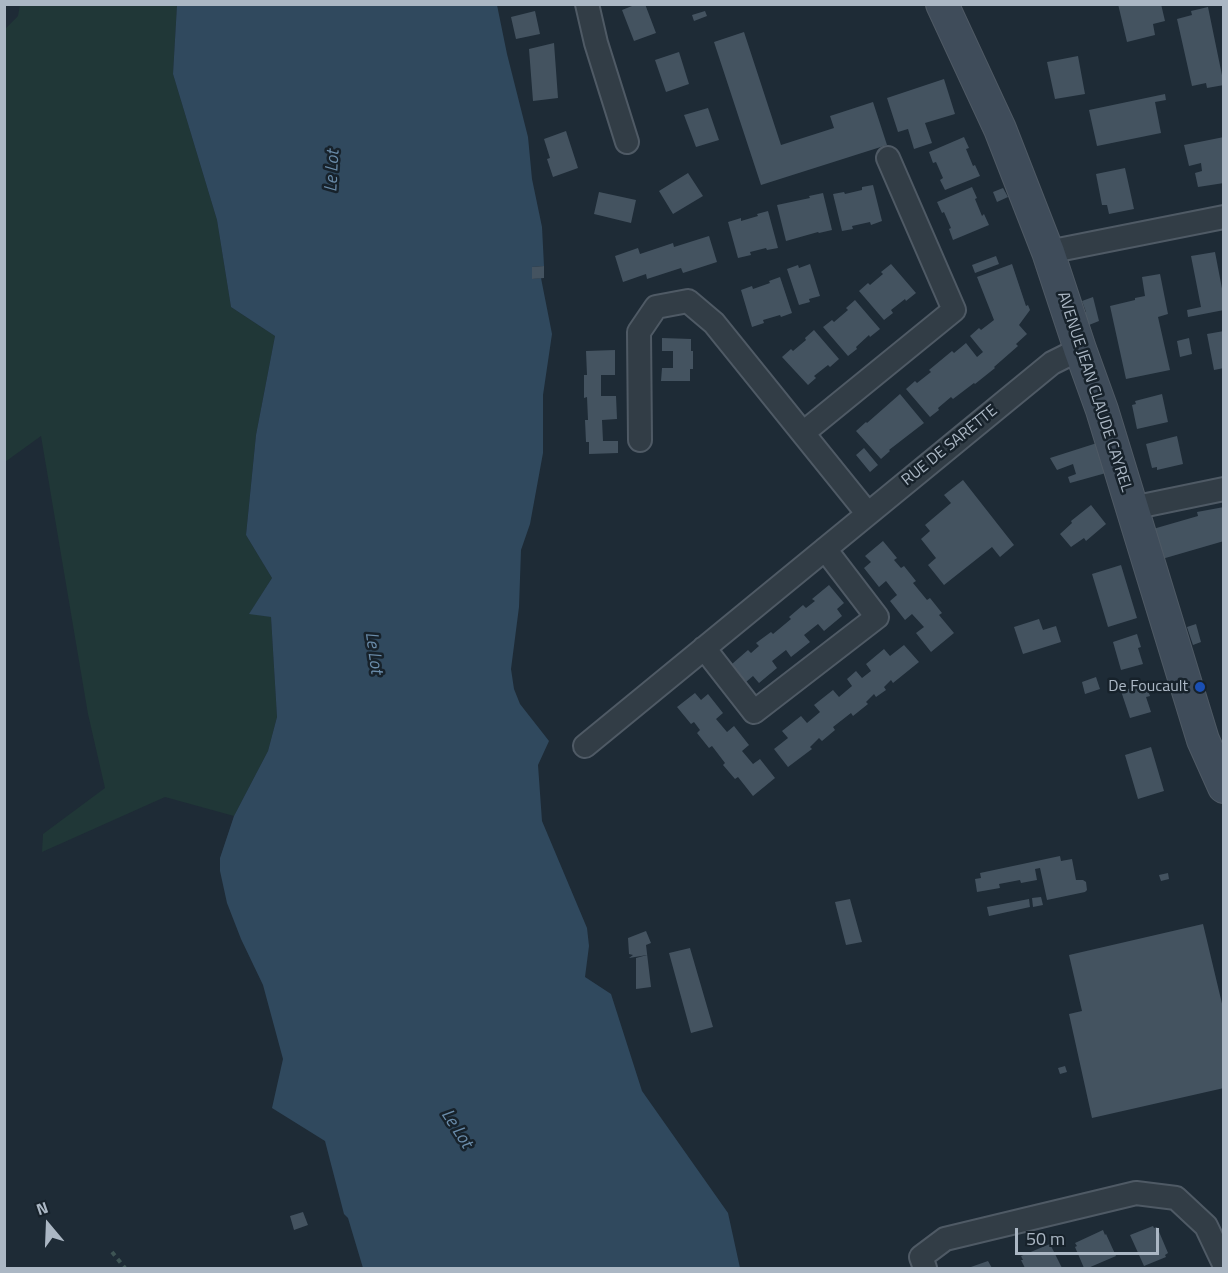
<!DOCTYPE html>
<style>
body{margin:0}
#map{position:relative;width:1228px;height:1273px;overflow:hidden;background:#1e2b36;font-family:"Titillium Web",sans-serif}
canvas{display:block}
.frame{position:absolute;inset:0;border:6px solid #abb7c4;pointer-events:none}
.north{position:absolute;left:18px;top:1195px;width:60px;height:60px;-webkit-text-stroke:4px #17222b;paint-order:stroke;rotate:341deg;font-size:16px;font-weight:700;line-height:24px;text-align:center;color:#abb7c4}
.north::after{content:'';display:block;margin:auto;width:21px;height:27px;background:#abb7c4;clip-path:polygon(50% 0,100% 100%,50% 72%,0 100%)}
.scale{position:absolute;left:1015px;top:1228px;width:144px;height:27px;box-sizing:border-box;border:3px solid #abb7c4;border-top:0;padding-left:8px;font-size:18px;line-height:21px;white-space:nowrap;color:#abb7c4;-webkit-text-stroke:4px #17222b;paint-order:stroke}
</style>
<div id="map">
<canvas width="1228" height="1273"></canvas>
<div class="frame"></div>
<div class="north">N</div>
<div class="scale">50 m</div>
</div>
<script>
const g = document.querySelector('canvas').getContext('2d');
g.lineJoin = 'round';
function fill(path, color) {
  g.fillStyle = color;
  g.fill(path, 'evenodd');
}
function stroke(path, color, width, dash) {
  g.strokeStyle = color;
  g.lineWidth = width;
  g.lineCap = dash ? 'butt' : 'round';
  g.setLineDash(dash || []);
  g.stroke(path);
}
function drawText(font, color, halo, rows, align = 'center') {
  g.font = font + ' "Titillium Web",sans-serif';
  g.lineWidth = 5;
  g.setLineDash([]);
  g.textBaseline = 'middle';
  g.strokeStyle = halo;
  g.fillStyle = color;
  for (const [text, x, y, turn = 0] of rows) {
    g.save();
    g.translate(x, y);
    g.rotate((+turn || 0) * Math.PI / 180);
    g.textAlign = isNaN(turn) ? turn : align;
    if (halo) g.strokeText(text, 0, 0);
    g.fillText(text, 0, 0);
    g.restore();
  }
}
fill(new Path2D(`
 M20,5H177L173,74L217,220L231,307L275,336L256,435L246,535L272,578L250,613L271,617L277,717L268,751L234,816L165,797L42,852L43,834L105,788L88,714L41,436L5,462V29L18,16Z`), '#203737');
fill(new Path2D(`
 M177,5H497L507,54L528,137L532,179L542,227L544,266L532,267V279L541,278L552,334L543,395V453L530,524L521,550L519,607L511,669L514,689L520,704L549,741L538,765L542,821L587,928L589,946L585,977L611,994L642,1091L728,1213L740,1268H363L348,1218L344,1214L325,1141L272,1108L283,1059L263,985L241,939L227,903L220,871V858L234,816L268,751L277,717L271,617L249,614L272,578L246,535L256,435L275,336L231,307L217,220L173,74Z`), '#30495e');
fill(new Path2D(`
 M637,4H645L656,33L634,41L622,10Z
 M1118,4H1161L1165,21L1153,24L1155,35L1127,42Z
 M1208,7L1224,85L1207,88L1206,83L1192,86L1177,19L1192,15L1191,11Z
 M535,11L540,34L516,39L511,17Z
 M705,11L707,16L694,21L692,15Z
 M744,32L781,145L834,128L830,116L873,102L887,145L761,185L714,42Z
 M554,43L558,98L533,101L529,49Z
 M679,52L689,84L666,92L655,60Z
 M1078,56L1085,94L1055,99L1047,62Z
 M944,79L955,114L925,123L932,143L914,149L908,129L898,132L887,98Z
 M1165,94L1166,100L1155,102L1161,133L1097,146L1089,110Z
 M708,108L719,140L696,147L684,115Z
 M566,131L578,168L553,177L547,159L550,158L544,139Z
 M964,137L969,148L966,149L973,166L975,165L980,176L945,190L940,180L943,178L936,162L933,163L929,152Z
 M1224,137V183L1198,187L1195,173L1202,171L1201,163L1189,166L1184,145Z
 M1125,168L1134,209L1109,214L1107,205H1102L1096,174Z
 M688,173L703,196L673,214L659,191Z
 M873,185L882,221L871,225L870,222L852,226L853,229L842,231L833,194L844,192L845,194L862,190V187Z
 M972,187L977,198L975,199L982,216L984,214L989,225L953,240L949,229L951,228L944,212L942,213L937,202Z
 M1003,188L1008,197L997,202L993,192Z
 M599,192L636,200L631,223L594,214Z
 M823,193L832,230L819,233L818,232L786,241L777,205L810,198L809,196Z
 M768,211L778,248L767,250L766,248L750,252L751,255L738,258L728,222L741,218V221L758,216L757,214Z
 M709,236L717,262L683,273L681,268L647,279L646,274L623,282L615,256L638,248L640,254L673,243L674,247Z
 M1215,252L1224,299V310L1188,317L1187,310L1201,307L1191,256Z
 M996,256L999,264L975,273L972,265Z
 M810,264L820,296L809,299L810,302L799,305L787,269L798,265L799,268Z
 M891,264L916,293L906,301L905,299L891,310L893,313L884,320L859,291L868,283L870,285L883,274L881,272Z
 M1012,264L1026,306L1028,305L1030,310L1019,325L1027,334L1016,344L1018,346L994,367L995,368L975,384L974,383L953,399L951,397L938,408L939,410L930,417L906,389L915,381L917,383L931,372L929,370L952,351L954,353L966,343L977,357L983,352L970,336L979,328L981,330L994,320L977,277Z
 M544,266V278L532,279V267Z
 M1160,274L1168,314L1158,317L1170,370L1126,379L1110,306L1135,300V298L1145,296L1142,277Z
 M780,277L792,313L781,317L780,315L763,320L764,323L752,327L741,290L752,286L753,289L770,283L769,281Z
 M1093,297L1099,321L1089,325L1084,313L1086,312L1082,301Z
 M855,300L880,329L870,337L869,335L856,347L857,349L848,356L823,327L832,320L834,322L848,310L846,308Z
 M814,330L839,359L830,367L828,365L814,376L816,378L808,385L782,357L791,349L793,351L806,340L805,338Z
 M1224,331V368L1214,370L1207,334Z
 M662,338L691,339V351H693V369H690V381H661L662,368H673V351H662Z
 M1189,338L1192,354L1180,357L1177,341Z
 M615,350V375H601V396H616L617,419L602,420L603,441H618V453L589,454V442H586L585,420H588L587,397L584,398V375H587L586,351Z
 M900,394L924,423L889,450L890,451L881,459L856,431L866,422L867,423Z
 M1162,394L1168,422L1137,429L1132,405L1136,404L1135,401Z
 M1177,436L1183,464L1157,470V467L1152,468L1146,444Z
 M1097,443L1106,473L1070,483L1068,477L1076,474L1073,464L1057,470L1050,458Z
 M864,448L878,465L870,472L856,455Z
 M963,480L1014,545L1000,557L992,547L944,585L928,565L936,558L921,539L930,531L925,525L951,503L944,495Z
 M1091,505L1106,524L1086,541L1084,538L1071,547L1060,534L1072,523L1071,521Z
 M1224,507V541L1162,559L1153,529L1198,516L1197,512Z
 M883,541L897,558L894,560L901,568L904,566L916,581L913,583L927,600L930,598L942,613L939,615L954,633L931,652L916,633L924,627L912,614L905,620L890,601L897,595L886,581L879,587L864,568L871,562L865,556Z
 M1121,565L1137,618L1108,627L1092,574Z
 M829,585L844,603L837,609L842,616L824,631L818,624L804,635L810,642L791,657L786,650L772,661L777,668L759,683L753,676L746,682L732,664L748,650L751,653L759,646L756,643L771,632L773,634L791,619L789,617L803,605L806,608L815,601L812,599Z
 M1039,619L1043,630L1056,626L1061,642L1023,654L1014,627Z
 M1196,624L1201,642L1193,645L1187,627Z
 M1137,634L1141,647L1138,648L1143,664L1121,670L1113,642Z
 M904,645L919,662L893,683L891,680L884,687L886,690L876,697L874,694L866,702L868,704L853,716L851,713L833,727L835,730L822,741L819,738L810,747L812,749L788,767L774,749L788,738L782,731L801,716L807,723L820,712L814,705L833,690L839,697L852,686L847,679L856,671L862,678L871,671L866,664L884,649L890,656Z
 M1096,677L1100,689L1085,694L1082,682Z
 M1146,684L1150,696L1146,697L1151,712L1130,718L1121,691Z
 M695,693L701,700L708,694L723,713L716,719L727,732L734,726L749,745L742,751L753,764L760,759L775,778L753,796L738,777L735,779L723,765L725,763L712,746L709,748L697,733L700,730L694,722L691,724L677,707Z
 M1151,747L1164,791L1138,799L1125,755Z
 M1060,856L1061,861L1072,859L1076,880H1083L1086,882L1087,890L1085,892L1047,900L1040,868L1035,869L1037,880L1021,883L1020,880L999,884L1000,888L977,892L975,879L981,878L980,873Z
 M1168,873L1169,879L1161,881L1159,875Z
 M1041,897L1043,905L1033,907L1032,898Z
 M850,899L862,942L846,945L835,902Z
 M1029,899L1030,907L989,916L987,907Z
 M1203,924L1224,1012V1088L1092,1118L1069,1014L1082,1011L1069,955Z
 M646,931L651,943L646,945L651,987L636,989V958L647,955L629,958L633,955L629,954L628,938Z
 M690,948L713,1027L691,1033L669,953Z
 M1065,1066L1067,1072L1060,1074L1058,1068Z
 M303,1212L308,1225L294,1230L290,1216Z
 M1153,1226L1154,1228L1157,1227L1168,1253L1165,1255L1166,1257L1144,1266L1130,1235Z
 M1103,1230L1105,1235L1106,1234L1116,1256L1088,1268H1084L1075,1247L1077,1246L1075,1243Z
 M1050,1244L1062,1268H1025L1021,1260H1023L1021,1256Z
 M988,1261L992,1268H968Z`), '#445360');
const minor = new Path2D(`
 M587,4L596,43L627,142
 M1048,252L1224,217
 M803,433L954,310L888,158
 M640,440L639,332L656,307L688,301L714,323L868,514
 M1132,508L1224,489
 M704,648L754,712L877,617L825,549
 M585,746L1052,363L1080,349
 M925,1268L921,1257L945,1239L1136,1193L1176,1198L1206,1226L1224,1264`);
const secondary = new Path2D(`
 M942,4L1000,129L1048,252L1080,349L1102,410L1203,740L1224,787`);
stroke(minor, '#4f5a65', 26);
stroke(secondary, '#4f5a65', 34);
stroke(new Path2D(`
 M112,1252L125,1268`), '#3e5454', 4, [4.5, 4.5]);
stroke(minor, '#323d46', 22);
stroke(secondary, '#3f4c5a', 32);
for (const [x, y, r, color] of [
 [1200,687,6,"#1a4fb4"]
]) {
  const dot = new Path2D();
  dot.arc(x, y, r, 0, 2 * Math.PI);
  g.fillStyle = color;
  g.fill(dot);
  stroke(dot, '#17222b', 2);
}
drawText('16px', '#abb7c4', '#17222b', [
 ["AVENUE JEAN CLAUDE CAYREL",1094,392,72],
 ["RUE DE SARETTE",950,446,-39]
]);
drawText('16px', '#abb7c4', '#17222b', [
 ["De Foucault",1188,687]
], 'right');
drawText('italic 18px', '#6a8caa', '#17222b', [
 ["Le Lot",333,171,-87],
 ["Le Lot",373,653,82],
 ["Le Lot",456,1129,57]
]);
</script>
